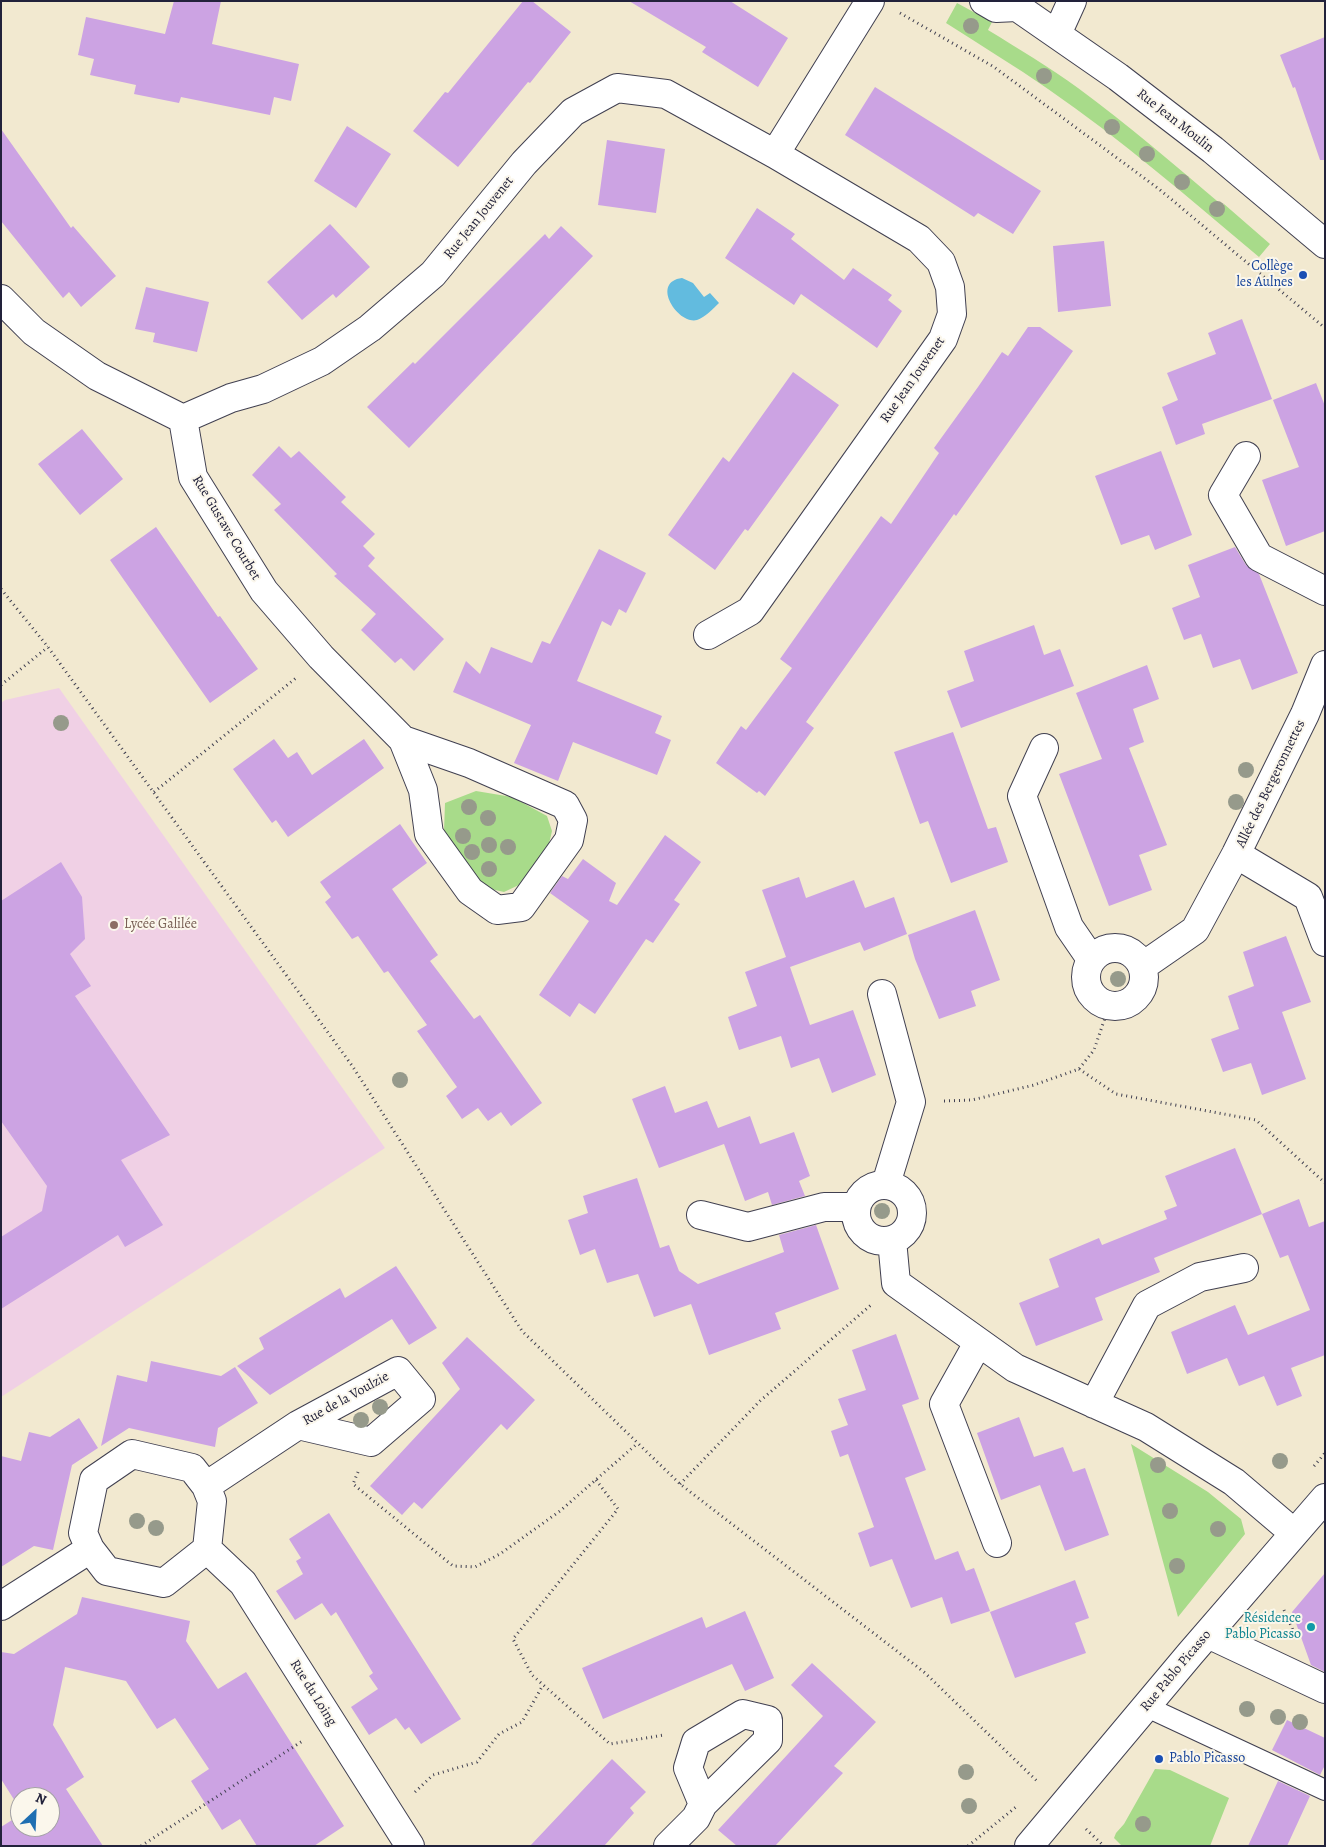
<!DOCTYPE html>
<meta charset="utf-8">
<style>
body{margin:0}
#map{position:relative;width:1326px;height:1847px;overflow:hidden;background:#f2e9d0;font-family:Alegreya,serif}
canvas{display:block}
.frame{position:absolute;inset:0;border:2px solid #22223b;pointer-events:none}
.north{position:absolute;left:10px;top:1787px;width:50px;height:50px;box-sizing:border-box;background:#fbf7ec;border:1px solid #a4a2a5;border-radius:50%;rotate:25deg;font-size:14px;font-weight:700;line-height:20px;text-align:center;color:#22223b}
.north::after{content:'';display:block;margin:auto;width:18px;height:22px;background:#1f6fb2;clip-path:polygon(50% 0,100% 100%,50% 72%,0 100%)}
</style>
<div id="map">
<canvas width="1326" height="1847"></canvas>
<div class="frame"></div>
<div class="north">N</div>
</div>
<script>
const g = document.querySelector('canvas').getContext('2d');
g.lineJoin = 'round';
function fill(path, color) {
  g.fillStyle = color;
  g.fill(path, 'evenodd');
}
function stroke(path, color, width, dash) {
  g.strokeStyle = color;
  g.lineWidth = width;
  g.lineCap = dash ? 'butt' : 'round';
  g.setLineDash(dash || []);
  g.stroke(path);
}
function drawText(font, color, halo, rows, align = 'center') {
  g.font = font + ' Alegreya,serif';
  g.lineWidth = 4;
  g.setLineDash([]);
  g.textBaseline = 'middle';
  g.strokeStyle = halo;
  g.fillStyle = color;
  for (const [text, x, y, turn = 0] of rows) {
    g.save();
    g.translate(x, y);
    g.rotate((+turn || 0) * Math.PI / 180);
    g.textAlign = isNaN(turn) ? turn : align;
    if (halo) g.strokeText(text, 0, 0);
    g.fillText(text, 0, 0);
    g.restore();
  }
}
fill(new Path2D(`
 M59,688L385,1148L1,1397V703L5,700Z`), '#f0d0e5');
fill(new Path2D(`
 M957,3L992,22L988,30C1019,49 1049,67 1078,88C1128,125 1175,165 1223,206L1224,204L1270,244L1259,257C1190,199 1122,140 1048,89C1015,66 980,45 946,23Z
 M476,791L512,797L547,816L552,831L548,848L521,884L504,892L482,887L470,875L444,831L445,803Z
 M1131,1444L1208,1492L1241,1519L1245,1534L1178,1617Z
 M1155,1769L1170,1770L1229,1798L1210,1846H1122L1114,1838L1116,1833L1124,1824Z`), '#a8db8a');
fill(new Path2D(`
 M682,278L693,283L704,297L710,293L719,303C713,309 705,317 697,320C678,325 650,282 682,278Z`), '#62bbdf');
fill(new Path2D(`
 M174,1H221L212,44L299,64L291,101L274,97L270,115L181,97L179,103L134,94L136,85L90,75L94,59L78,55L86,17L165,34Z
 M523,1H532L571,32L530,83L528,82L458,167L413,131L445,92L448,93Z
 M629,1H730L788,38L758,87L702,52L706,47Z
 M1325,37V160H1320L1295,87L1293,88L1280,55Z
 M875,87L1041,191L1013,234L978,213L974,217L845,135Z
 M347,126L391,154L356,208L314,181Z
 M1,129L71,228L73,226L116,276L81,307L69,292L63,298L1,221Z
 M607,140L665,149L656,213L598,205Z
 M757,208L795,234L791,239L844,280L853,268L892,295L888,300L902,311L877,348L801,294L794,305L725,258Z
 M330,224L370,267L336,298L333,294L302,320L267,282Z
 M561,226L593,256L409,448L367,407L413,362L415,364L545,234L549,239Z
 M1104,241L1111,306L1058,312L1053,246Z
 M146,287L209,302L197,352L153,342L155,333L135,329Z
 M1242,319L1272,399L1202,424L1205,434L1176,445L1162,407L1178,400L1167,373L1216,354L1208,333Z
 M1028,327H1040L1073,351L956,516L954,514L806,722L814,728L765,796L759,791L757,793L716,763L741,726L746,730L792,668L780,659L881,516L891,524L939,453L934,448L978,387L1002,352L1008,356Z
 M793,372L839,405L748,531L745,529L715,570L668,535L723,457L729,462Z
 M1316,383L1325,406V531L1286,546L1262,480L1299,467L1273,400Z
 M82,429L123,479L80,515L38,464Z
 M279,446L291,458L299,451L346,497L341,502L375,534L363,546L375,558L368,566L444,639L414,671L401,658L395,663L361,630L376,614L334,576L337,574L274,510L281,504L252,475Z
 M1161,451L1192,535L1155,550L1149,535L1121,545L1095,476Z
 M156,527L218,617L220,616L258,669L210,703L110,560Z
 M1235,547L1246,565L1259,574L1298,673L1252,690L1240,659L1213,668L1201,634L1184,640L1172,608L1200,597L1188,565Z
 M599,549L646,573L626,613L619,609L611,626L602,621L577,681L662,716L655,733L671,740L657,775L573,742L558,781L514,763L531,725L453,692L466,661L480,674L491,647L532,663L542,641L550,644Z
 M1034,625L1044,655L1060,649L1074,686L961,728L947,691L974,681L964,651Z
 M1147,665L1159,699L1133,709L1144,742L1129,748L1167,845L1139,855L1152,890L1109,906L1059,774L1102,759L1076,693Z
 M953,732L988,829L996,827L1008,862L951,883L928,821L920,824L894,752Z
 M274,739L288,758L297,752L312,775L364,739L384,768L288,837L276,820L272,823L233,769Z
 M400,824L427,863L392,889L438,955L430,961L474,1019L480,1015L542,1103L511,1126L501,1112L488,1121L478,1108L462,1119L446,1096L457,1087L417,1031L427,1025L388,971L384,973L358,936L352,939L325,902L331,897L320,882Z
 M665,835L701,862L674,900L680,904L653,943L646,939L595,1014L579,1003L570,1017L539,995L589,921L550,893L562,876L568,879L583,859L616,883L609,901L617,905Z
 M61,862L82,897L85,939L70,954L91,986L75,996L170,1135L121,1160L163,1225L125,1247L118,1235L1,1309V1237L42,1211L47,1186L1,1121V901Z
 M799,877L806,898L854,880L865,908L894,897L907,934L864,951L860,942L790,967L810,1025L853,1010L876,1075L832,1093L819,1058L791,1068L781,1036L739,1050L728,1017L757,1006L745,972L786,957L762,890Z
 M975,910L1000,980L971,991L976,1006L939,1019L915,959L908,935Z
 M1286,936L1311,1002L1282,1012L1306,1079L1262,1095L1251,1063L1223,1072L1211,1039L1239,1029L1228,996L1254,986L1243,952Z
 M665,1086L675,1113L707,1101L718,1128L750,1116L760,1144L794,1132L810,1176L799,1181L805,1196L772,1205L768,1192L745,1201L724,1144L659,1168L632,1099Z
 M1235,1148L1262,1214L1154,1258L1160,1272L1095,1298L1103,1320L1036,1346L1019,1303L1059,1287L1049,1259L1099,1238L1102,1245L1167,1219L1164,1211L1177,1206L1165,1176Z
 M637,1178L660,1248L669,1245L679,1271L698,1284L784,1252L779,1235L816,1225L839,1289L775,1313L781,1329L709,1355L691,1304L654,1317L638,1274L607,1283L595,1249L580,1255L568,1220L588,1213L583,1196Z
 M1299,1199L1309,1227L1325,1221V1355L1291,1368L1302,1396L1277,1406L1264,1376L1239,1386L1227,1358L1187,1374L1171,1332L1235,1305L1248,1335L1310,1310L1288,1255L1280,1258L1262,1214Z
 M396,1266L437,1328L409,1345L392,1319L270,1395L237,1366L264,1349L259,1338L340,1288L345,1298Z
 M896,1334L919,1399L902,1405L926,1470L905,1478L935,1560L958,1551L966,1571L974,1568L990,1611L951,1624L942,1597L911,1608L892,1559L870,1567L858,1533L874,1527L848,1454L840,1457L831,1431L848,1425L838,1399L866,1390L852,1350Z
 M467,1337L535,1400L507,1430L501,1424L422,1509L414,1502L402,1515L370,1486L460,1389L442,1363Z
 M151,1361L221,1376L235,1367L258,1403L218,1428L215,1447L129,1428L101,1446L117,1375L147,1382Z
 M1019,1417L1034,1457L1063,1447L1073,1472L1085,1468L1109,1535L1065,1551L1040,1485L1001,1500L977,1433Z
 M79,1418L98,1448L72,1465L53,1550L34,1546L1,1567V1456L21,1461L29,1432L50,1437Z
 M329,1513L461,1719L421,1744L409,1727L405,1730L396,1718L369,1735L351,1707L378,1689L369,1676L373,1673L336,1612L331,1616L322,1603L295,1620L276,1591L303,1574L296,1561L301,1558L289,1539Z
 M1325,1573V1672L1311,1665L1292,1612Z
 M1075,1580L1089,1618L1075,1623L1086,1653L1015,1678L990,1612Z
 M82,1597L190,1621L186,1641L218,1689L246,1672L344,1826L314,1846H257L240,1819L222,1830L191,1781L209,1769L175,1718L157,1729L126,1681L65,1667L53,1725L84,1777L66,1789L103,1846H1V1827L20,1815V1827H50V1797H20V1809L1,1779V1652L14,1654L77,1614Z
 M745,1611L774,1678L745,1691L732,1664L603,1719L582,1668L702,1617L706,1628Z
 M812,1663L876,1722L834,1766L843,1773L775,1846H737L718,1830L823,1716L791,1685Z
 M1287,1720L1325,1738V1765L1320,1775L1272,1750Z
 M612,1759L646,1792L630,1808L634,1813L604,1846H530Z
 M1278,1781L1310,1796L1287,1846H1248Z`), '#cca3e3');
const lane = new Path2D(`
 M1147,1707L1325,1790`);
const street = new Path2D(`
 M984,1L996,8L1017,7
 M1015,1L1017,7L1118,77L1213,150L1325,244
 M1057,34L1072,1
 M775,154L870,1
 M1,299L34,332L97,376L183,419L193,477L264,591L321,657L403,740L423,790L429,834L470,891L497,910L521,907L569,840L573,820L565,805L469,763L403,740
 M183,419L231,398L263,389L322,361L370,328L433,274L524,163L573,112L617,88L666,94L775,154L919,239L941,262L950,287L952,314L943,339L750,611L708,635
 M1246,456L1223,495L1259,557L1325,591
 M1044,748L1022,796L1069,927L1091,959
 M1236,854L1308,897L1325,942
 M1086 977a29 29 0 1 1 58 0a29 29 0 1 1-58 0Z
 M1143,966L1195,930L1236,854L1305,714L1325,665
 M882,994L911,1102L886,1184
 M856 1213a28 28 0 1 1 56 0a28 28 0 1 1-56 0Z
 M701,1215L748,1227L824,1207H856
 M892,1240L896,1283L1015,1368L1146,1427L1234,1482L1294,1533
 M978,1343L944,1404L997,1543
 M1094,1404L1147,1305L1200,1277L1244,1268
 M132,1454L192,1468L206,1486L212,1501L207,1549L164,1583L107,1571L90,1549L83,1533L94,1480Z
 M206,1486L298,1425L371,1442L421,1399L398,1371L298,1425
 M207,1549L243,1583L410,1846
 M1,1606L90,1549
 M1208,1634L1325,1689
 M668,1846L696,1818L703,1804L768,1740V1720L743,1714L696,1742L688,1768L703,1804
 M1029,1846L1190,1654L1325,1498`);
stroke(lane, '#414051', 22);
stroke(street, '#414051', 30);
stroke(new Path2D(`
 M900,13L994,67L1159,189L1325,328
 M1,589L48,647L353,1067L522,1331L680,1484L924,1672L1039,1783
 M1,685L48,647
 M154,792L296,678
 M1079,1069L1116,1094L1256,1120L1325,1183
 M944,1101L972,1100L1034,1085L1079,1069L1094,1050L1109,1006
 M1314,1466L1325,1453
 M358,1472L353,1484L453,1566L475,1567L500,1554L560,1511L638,1443
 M596,1480L618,1509L513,1639L532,1675L610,1744L664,1735
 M680,1484L760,1401L871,1305
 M1284,1610L1297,1639
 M415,1792L433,1775L477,1762L499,1734L522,1722L543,1685
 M1086,1829L1104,1846
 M141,1846L304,1740
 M968,1846L1016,1807`), '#414051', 3, [1, 4]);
stroke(lane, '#fff', 20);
stroke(street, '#fff', 28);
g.fillStyle = '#969a8b';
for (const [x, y] of [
 [971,26],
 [1044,76],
 [1112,127],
 [1147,154],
 [1182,182],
 [1217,209],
 [61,723],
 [1246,770],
 [1236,802],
 [469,807],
 [488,818],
 [463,836],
 [489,845],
 [508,847],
 [472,852],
 [489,869],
 [1118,979],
 [400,1080],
 [882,1211],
 [380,1407],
 [361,1420],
 [1280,1461],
 [1158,1465],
 [1170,1511],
 [137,1521],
 [156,1528],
 [1218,1529],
 [1177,1566],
 [1247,1709],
 [1278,1717],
 [1300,1722],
 [966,1772],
 [969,1806],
 [1143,1824]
]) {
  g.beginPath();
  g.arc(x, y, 8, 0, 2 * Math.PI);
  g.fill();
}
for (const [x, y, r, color] of [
 [1303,275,5,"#1a4fb4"],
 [114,925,5,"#8d6e63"],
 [1311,1627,5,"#0f9aa8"],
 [1159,1759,5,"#1a4fb4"]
]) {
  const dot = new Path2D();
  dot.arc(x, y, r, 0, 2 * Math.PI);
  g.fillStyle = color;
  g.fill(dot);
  stroke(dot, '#fbf7ec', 2);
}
drawText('14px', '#22223b', '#fbf7ec', [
 ["Rue Jean Moulin",1175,121,38],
 ["Rue Jean Jouvenet",479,218,-51],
 ["Rue Jean Jouvenet",913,380,-55],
 ["Rue Gustave Courbet",226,528,59],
 ["Allée des Bergeronnettes",1271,784,-64],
 ["Rue de la Voulzie",346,1399,-29],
 ["Rue Pablo Picasso",1176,1671,-50],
 ["Rue du Loing",313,1693,58]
]);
drawText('14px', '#164399', '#fbf7ec', [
 ["Collège",1293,267],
 ["les Aulnes",1293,283],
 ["Pablo Picasso",1169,1759,"left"]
], 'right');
drawText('14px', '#785e54', '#fbf7ec', [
 ["Lycée Galilée",124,925]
], 'left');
drawText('14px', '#0d838f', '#fbf7ec', [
 ["Résidence",1301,1619],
 ["Pablo Picasso",1301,1635]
], 'right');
</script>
